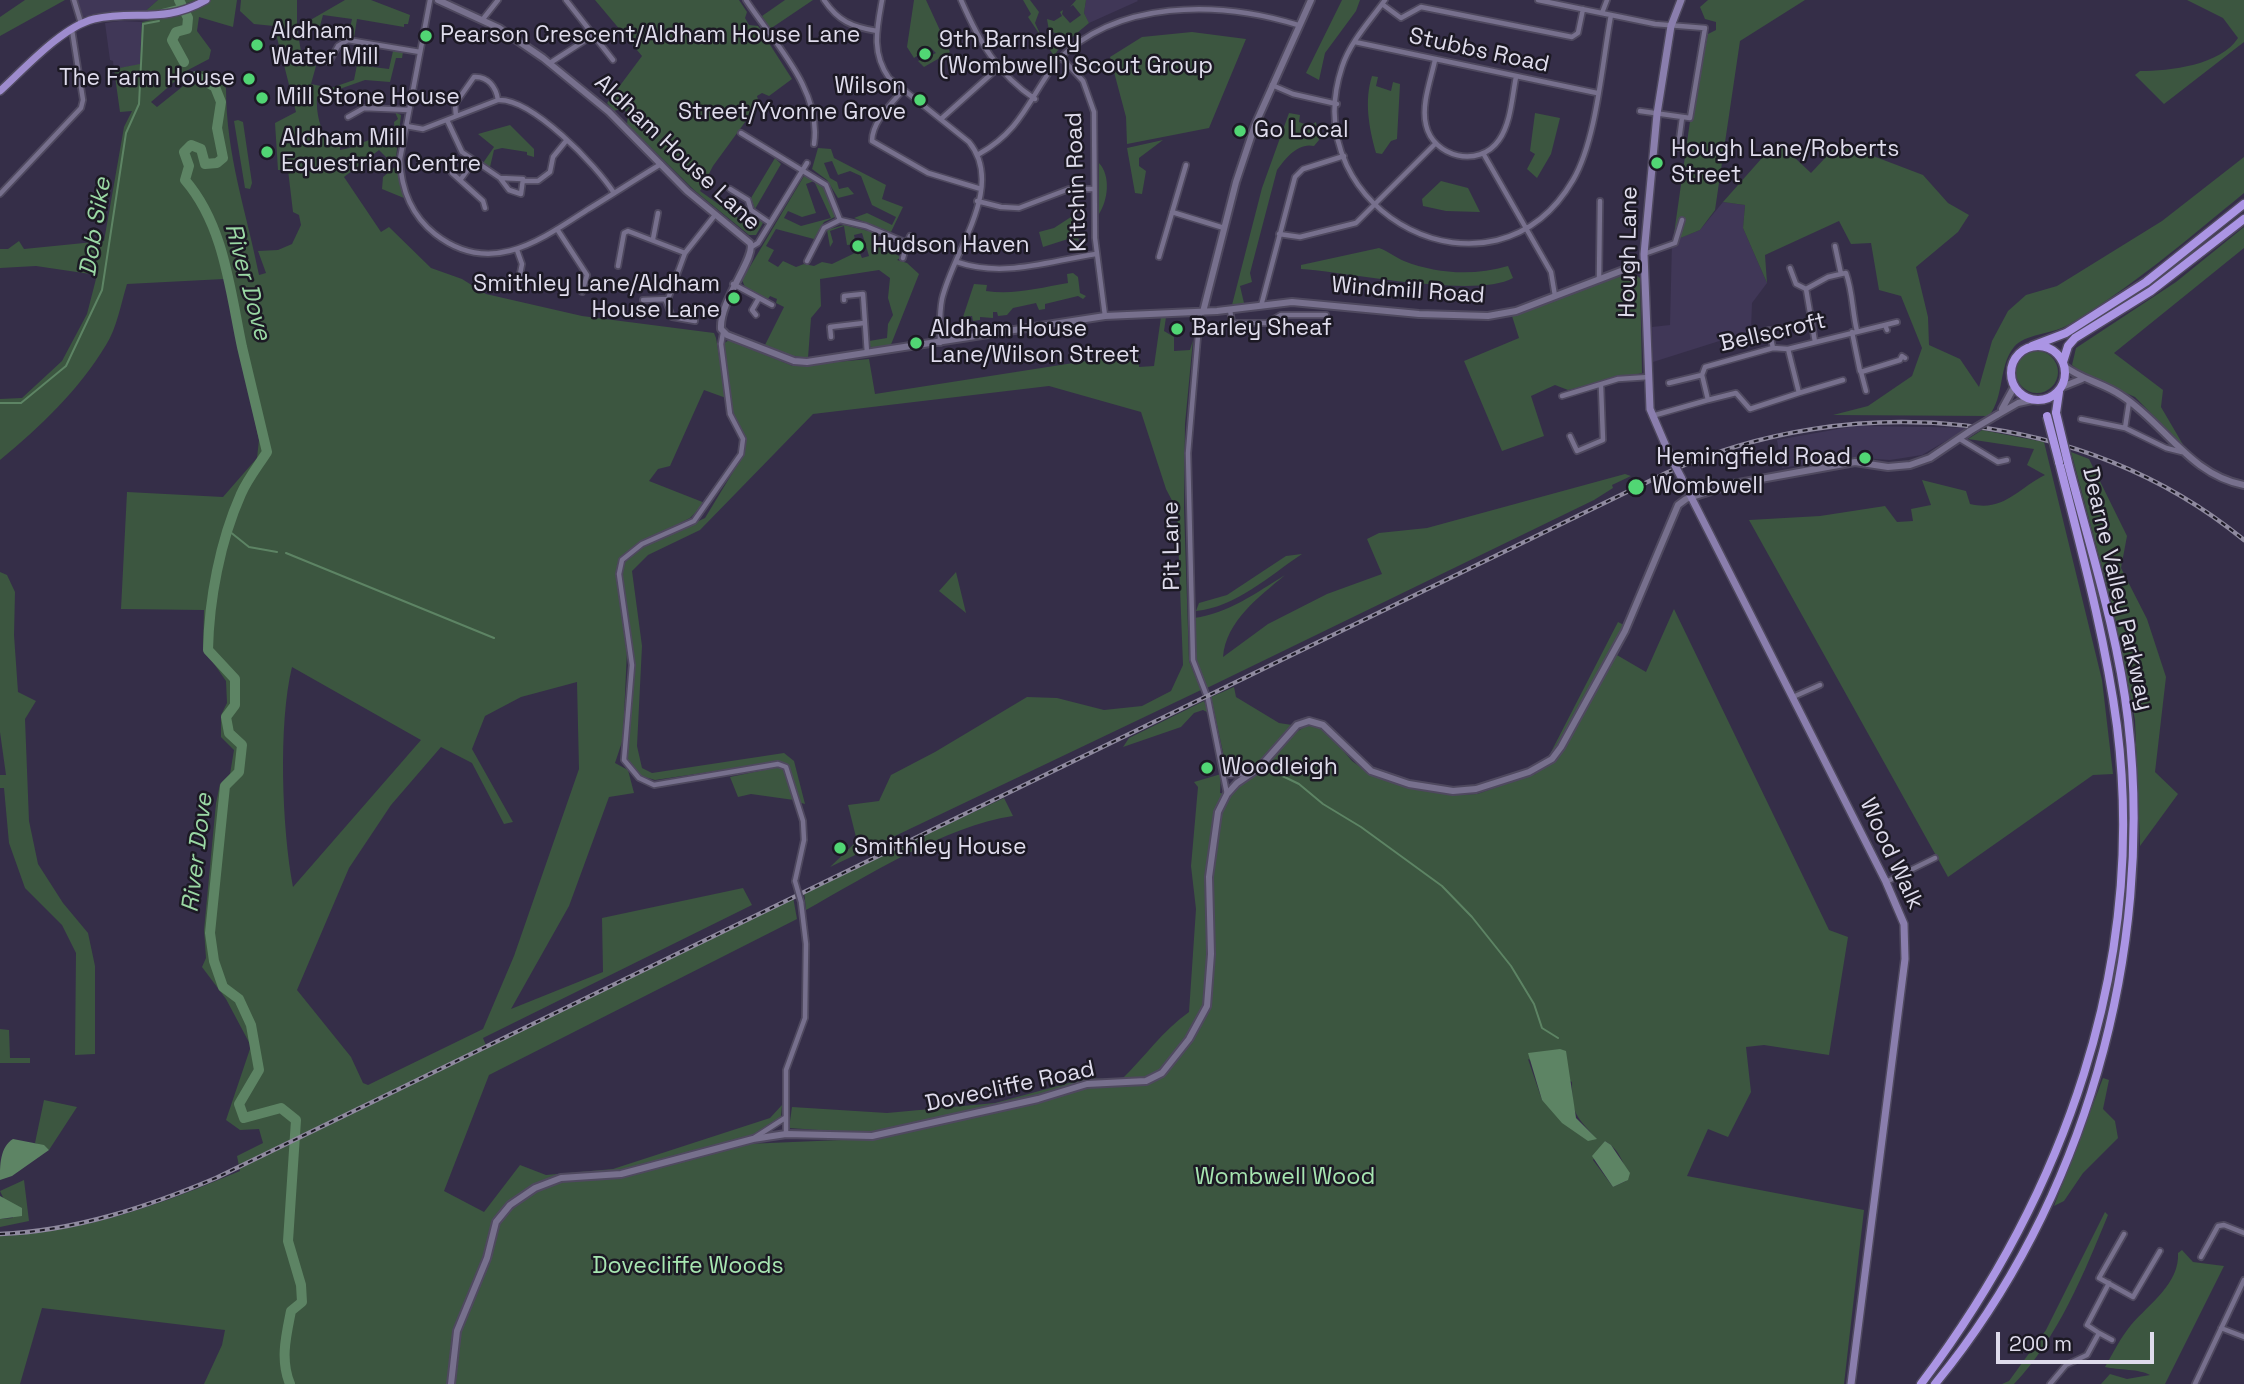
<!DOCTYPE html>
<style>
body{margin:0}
#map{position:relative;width:2244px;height:1384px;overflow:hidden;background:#352e48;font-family:"Space Grotesk",sans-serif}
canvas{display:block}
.scale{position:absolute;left:1996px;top:1332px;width:158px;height:32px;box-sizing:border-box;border:4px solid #dfdcec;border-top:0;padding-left:9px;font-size:21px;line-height:24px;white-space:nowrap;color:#dfdcec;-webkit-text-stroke:5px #1c1924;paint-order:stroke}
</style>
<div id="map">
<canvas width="2244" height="1384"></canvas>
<div class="scale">200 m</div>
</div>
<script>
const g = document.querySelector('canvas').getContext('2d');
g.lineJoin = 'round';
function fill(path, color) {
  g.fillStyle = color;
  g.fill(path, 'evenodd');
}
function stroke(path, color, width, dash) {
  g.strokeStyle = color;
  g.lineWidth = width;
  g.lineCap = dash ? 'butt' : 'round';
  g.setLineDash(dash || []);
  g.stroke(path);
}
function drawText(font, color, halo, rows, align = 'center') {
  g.font = font + ' "Space Grotesk",sans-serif';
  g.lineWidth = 5;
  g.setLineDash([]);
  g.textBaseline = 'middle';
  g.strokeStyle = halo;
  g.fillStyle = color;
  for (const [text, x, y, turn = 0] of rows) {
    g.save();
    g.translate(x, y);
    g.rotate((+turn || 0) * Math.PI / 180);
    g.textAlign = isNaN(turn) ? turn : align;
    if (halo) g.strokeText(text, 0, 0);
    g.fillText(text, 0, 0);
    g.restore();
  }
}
fill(new Path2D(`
 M77,0H158L142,14L114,12L83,17Z
 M1086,0H1137L1138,1L1089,23L1084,13Z
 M120,21L142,22L140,65L114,69L113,61L110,60L105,23Z
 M1723,202L1745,205L1743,228L1767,283L1752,303L1751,331L1653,362L1652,327L1670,325L1672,241L1700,230Z
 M1855,426L1931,427L1968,428L1922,455L1890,460L1848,457L1782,468L1777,440Z`), '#403757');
fill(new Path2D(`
 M25,0H65L0,36V17Z
 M158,0H197L159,12L142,14Z
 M211,0H237L233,27L199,17L197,31L211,50L209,59L188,70L151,102L157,107L202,71L209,72L226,88C226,155 246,210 259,275L266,273L258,251L278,250L292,244L301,225L299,215L293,212L288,170H278L275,123L296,112L274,26L254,24L240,11L241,0H297V28L303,63L316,66L311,84L331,88L354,80L357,65L389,69L393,51L403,52L402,58H396L390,82L365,80L317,97C316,114 320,129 330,145L340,140V150C361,147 375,133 395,133L394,122L398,119L395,112L401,115L396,158L391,162L379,150L344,177L381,232L389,227L431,268L462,279L486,294L582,316L714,333L716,338L726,398L704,390L670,466L658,469L649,481L705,503L690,518L639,544L620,560L617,575L627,650L623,739L615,763L628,770L634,793L609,797L569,906L511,1009L603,972L602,918L743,888L752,905L483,1038L487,1048L793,897L797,919L489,1075L444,1191L484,1212L520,1165L546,1175L613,1169L770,1118L782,1105L781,1117L750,1137L746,1144L864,1139L862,1133L789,1128L792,1107L887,1113L995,1103L1087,1078L1121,1080C1145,1057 1162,1031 1189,1012L1196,909L1191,866L1198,787L1194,782L1221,774L1220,793L1228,794L1286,738L1308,725L1325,729L1352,761L1369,773L1388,781L1452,795L1477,794L1535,774L1549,756L1618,622L1624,625L1610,651L1646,672L1674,609L1829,930L1848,937L1829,1055L1764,1045L1746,1047L1751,1092L1728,1137L1708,1129L1687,1176L1864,1210L1844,1384H204L222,1345L225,1330L42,1308L20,1384H0V1236C86,1232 162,1204 240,1171L237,1156L263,1143L259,1129L240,1130L226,1120L251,1046L226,999L202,967L206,958L204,930L216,803L220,784L230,774L234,750L221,737V715L227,703L226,681L203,648L204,610L121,609L127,492L223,497L257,458L259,440L224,279L127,284C121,303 117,328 106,345C79,390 40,427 0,460V399L22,398L62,361L87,314L97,275L36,266L0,268V249H8L19,241L24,249L104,241L124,127L132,111L120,112L114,69L140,64L142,22L194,10ZM292,667L421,740L293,887C282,829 278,724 292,667ZM577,682L579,769L514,956L483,1029L368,1085L363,1083L351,1057L297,990L349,868L391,805L441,747L472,763L504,824L513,822L472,749L485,716L521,697ZM1528,1059L1572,1082C1572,1117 1576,1114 1596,1139L1542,1100ZM1605,1141C1618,1148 1628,1167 1626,1181L1613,1187L1593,1160Z
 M345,0H371L410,15L408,24H404V27L357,19L354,38L348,37L352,19L323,15L320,26L307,22Z
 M595,0H739L747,12L745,18L749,25L758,26L792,79L769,96L762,93L757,96L759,103L713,166L700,191L755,230L760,220L763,223L756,235H749L695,191L627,124L628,115L623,108L614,111L607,103L642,56Z
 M785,0H813L770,29L762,16Z
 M914,0H926L950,52L924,67L918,61L936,53L930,47L914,58L907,47Z
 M1023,0H1030L1039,12L1035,23L1042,38L1053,42L1054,38L1064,41L1054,56L1028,17L1031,14Z
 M1076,0H1086L1084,13L1089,23L1071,38L1049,31L1047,19L1054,21L1062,16L1060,12L1063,10L1062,14L1070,23L1081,15L1073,5L1070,7Z
 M1342,0H1360L1356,11L1325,53L1319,80L1306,73Z
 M1708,0H1805L1740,41L1715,210L1700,230L1673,241L1692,107L1708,34L1716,30V22L1705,19L1700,7Z
 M2187,0H2244V42L2164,104L2135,75L2140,71C2170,71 2221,65 2238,38L2223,18Z
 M1192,32L1246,39L1209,128L1127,144L1126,117L1110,57L1142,37Z
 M1372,76L1378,77L1376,86L1391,91L1393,82L1400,84L1397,139L1391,141L1382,154L1376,153C1369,128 1364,101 1372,76Z
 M1289,113L1300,115L1299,122L1310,126L1316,122L1319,140L1314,146C1298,142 1285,159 1277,170L1250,273L1252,282L1240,286L1244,303L1232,305L1262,188Z
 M1535,113L1560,118L1551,154L1537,178L1527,169L1535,154L1530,151Z
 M238,120L243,122L252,183L250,189L245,188L234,121Z
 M510,125L534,149V157L527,155V152L502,148L494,150L490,167L483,163L494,147L478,134Z
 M1163,140L1139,158V166L1146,171L1142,194L1135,193L1127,148Z
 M1777,141L1811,173L1839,143L1923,175L1948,203L1969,215L1958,232L1916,267L1928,317L1929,345L1960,359L1979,387L1992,341L2008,311L2026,295L2057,286L2162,221L2244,157V193C2188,239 2131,288 2068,325C2053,334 2024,334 2014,347C1998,367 2005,395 1989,416L1833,415L1868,406L1912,376L1922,348L1901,296L1879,290L1871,243L1851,244L1839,221L1765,255L1767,283L1743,228L1745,205L1723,202Z
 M818,148L831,149L834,158L886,185L882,199L903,207L891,232L854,218L867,213L892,225L896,217L872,205L861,176L850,171L838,175L832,161L824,163L830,178L837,182L839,189L848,187L854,194L838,198L827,180L812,169Z
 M775,158L781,164L755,209L751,198Z
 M1099,163C1111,176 1108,200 1099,214Z
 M395,167L397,168L404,198L382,189L383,177Z
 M804,176C825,178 830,200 837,216L824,222L814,239L776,229L766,246L774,250L768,261L778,267L783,261L796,267L804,264L814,266L822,262L832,264L859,251L862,258L869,256L862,233L854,235L856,244L847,245L844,226L830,231L833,242L830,247L827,230L844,225L881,234L873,242L901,257L897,260L907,263L919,274L890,347L871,349L869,341L887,338L888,324L893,315L888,298L890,278L879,270L820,279L821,306L811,318L808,358L792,356L765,345L784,307L776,303L777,299L770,296L768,299L745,287L742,280ZM814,181L831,218L801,226L784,218L788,211L802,217L816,213L806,184Z
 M1441,181L1468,188L1480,212L1446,211L1423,206L1422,199Z
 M1074,215L1079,241L1068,239L1043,247L1039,232L1054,228Z
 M2244,227V248L2114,353L2163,390L2161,407L2185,448L2135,397L2085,375L2072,365L2076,348L2176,282Z
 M1379,248C1388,251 1395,257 1404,261C1437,274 1474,276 1508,266L1513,278C1476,299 1347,272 1301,269V265Z
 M1632,272L1640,278L1642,373L1568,390L1555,385L1531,396L1544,436L1502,451L1464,361L1519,338L1512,316Z
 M1073,273L1078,277L1080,293L1086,296L1083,299L1078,296L1045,304V309L1039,310L1036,303L1013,308L1007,315L998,316L997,312H993V318L980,317V320L973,321L972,316L963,317L974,284L987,285L986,291C1014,295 1039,288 1068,283L1067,274Z
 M1161,317H1166L1164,331L1174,337V351L1190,350L1193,340L1185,424L1184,508L1189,661L1201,690L830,867L857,841L848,805L879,801L891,775L935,752L1027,697L1057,698L1104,710L1142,706L1171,691L1183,665L1177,510L1166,489L1141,412L1049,386L813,414L700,530L648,555L632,571L642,646L637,746L642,768L652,773L784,753L794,761L805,804L798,802L787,765L778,762L655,780L641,776L627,759L634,664L622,575L625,562L643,547L705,518L742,457L745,438L733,414L723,344L729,340L793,366L869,359L875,394L1118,356L1138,355L1139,367L1154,366Z
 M2016 372a21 21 0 1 1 42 0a21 21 0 1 1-42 0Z
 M1982,430L2044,442L2102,680L2113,774L2093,775L1948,877L1749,520L1820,516L1885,506L1897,522L1913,521L1911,509L1931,505L1922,480L1966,491L1970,504C2004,512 2017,489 2045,475L2027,465L2034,449L1968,439Z
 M2071,452L2089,459L2127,536L2121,568L2147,619L2166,677L2155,772L2178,794L2140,846L2135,720L2114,612Z
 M1625,474L1631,476L1612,485L1613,488L1594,500L1207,688L1195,660L1194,618C1229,613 1256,593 1285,575C1259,597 1226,621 1223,657L1268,624L1327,594L1382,574L1367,539L1379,533L1427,528Z
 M1302,554C1269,576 1236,607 1196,611L1199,603L1227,595L1286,556Z
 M0,572L7,575L15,592L14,635L18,692L36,701L25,719L29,821L38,864L63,903L88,933L95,966V1054L75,1055L76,953L62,925L25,888L9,843L4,788H0V775H6L0,732Z
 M956,572L966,613L939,591Z
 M1234,687L1236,697L1279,723L1292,725C1268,748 1264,769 1227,771L1211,697Z
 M1204,701L1209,713L1203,710L1194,713L1181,727L1123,747L1129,738Z
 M778,767L784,770L794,800L751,794L738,797L730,777Z
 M1004,798L1013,816C945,826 867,876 806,910L804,891Z
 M0,1029L9,1030L10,1058H30V1063H0Z
 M2103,1078L2109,1080L2103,1109L2115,1121L2118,1138L2083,1173L2064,1201L2054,1206Z
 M44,1100L77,1107L49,1150L35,1143Z
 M24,1180L29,1221L0,1227V1219L13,1218L0,1191Z
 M2105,1212L2108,1215C2084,1273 2058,1338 2014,1384H2002L2009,1381L2046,1330Z
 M2182,1250L2193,1262L2224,1266L2165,1384H2101L2110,1374L2127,1379L2150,1375C2140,1369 2118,1370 2105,1367C2113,1353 2121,1337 2131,1325C2149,1304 2180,1283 2178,1253Z`), '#3c5640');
fill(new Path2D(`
 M1560,1049L1566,1051L1576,1118L1597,1139L1588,1141L1562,1123L1542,1100L1528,1053Z
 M13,1139L44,1145L49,1150L12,1176L0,1180C0,1165 0,1147 13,1139Z
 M1605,1141L1611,1145L1630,1173L1628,1180L1613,1187L1592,1156Z
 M0,1196L22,1208V1216L0,1219Z`), '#5d8464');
stroke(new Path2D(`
 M162,10L182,5
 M0,403H21L66,366L102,290L126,133L139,104L143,24L159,21
 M229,531L249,547L277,552
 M286,553L494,638
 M1272,771L1299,784L1323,804L1361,827L1442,886L1472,917L1511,966L1534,1004L1542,1028L1558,1038`), '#5d8464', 2);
stroke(new Path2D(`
 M179,0L188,18L187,29L176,32L172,40L184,62
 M196,76L215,87L221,102L217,128L223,158L217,163L205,164L201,149L191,145L184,152L189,166L185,180C224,225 230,290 242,347C250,382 259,417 267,452C258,466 247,480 241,494C220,541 209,600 208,650L235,679V705L226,717L229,733L242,745L239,772L225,786L210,933L214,961L223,987L239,999L251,1025L259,1070L239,1104L244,1118L281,1108L296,1120L288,1241L301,1285L302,1302L291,1311C286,1336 280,1360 290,1384`), '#5d8464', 10);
const minor = new Path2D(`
 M74,0L81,23
 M430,0L400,159C401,189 411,215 435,234C490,277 539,241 587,210C612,195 636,179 661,164
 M566,0L613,60
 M746,0C774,43 822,90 814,144
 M824,0C838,21 852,27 877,31
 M882,0C877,28 871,53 889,78L969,142C1006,187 953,251 942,299C939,314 940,328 940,343
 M961,0C979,41 997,74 1035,99
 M1385,0C1370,21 1350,42 1342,67C1294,213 1494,316 1573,180C1597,139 1602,63 1611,15
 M1538,0L1655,24L1705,28L1690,118L1640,111
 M1382,4L1401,18L1421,7L1572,37L1578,33L1583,9
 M1602,13L1607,0
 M483,19L498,0
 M1355,42L1597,93
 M1061,57L1083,81L1094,112L1095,238L1105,316
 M1435,60C1431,79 1421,105 1426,125C1433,157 1479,169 1499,140C1511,123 1512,97 1516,77
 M329,62L338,46L348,40L420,52
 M550,63L595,34
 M1272,85L1293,94L1337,104
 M903,90C891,104 872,122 872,141L928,173L981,189
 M456,116L455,104L474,77C488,76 496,87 498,100
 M348,117L364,108L409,110
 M941,119L998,68
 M447,120L462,152L500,178L523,179L521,194L509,190L500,178
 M406,126L423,129L498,100C532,98 596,165 614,193
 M741,133L826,185L840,220L866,226L907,243L903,258
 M1678,148L1682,118
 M1483,153L1551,272L1555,296
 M979,154C1022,130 1029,98 1057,61C1116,0 1217,0 1298,25
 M452,173L483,201L485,208
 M461,179L474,161
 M525,181H538L550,172L553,157L566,141
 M730,189L748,200L751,210L770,223
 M0,194L81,108L83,100L72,30
 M977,201L1001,207L1019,208L1069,189H1094
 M1172,212L1224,228
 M557,229L587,275L582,292
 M1279,234L1300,237L1356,223L1435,144
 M653,239L658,213
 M907,243L910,236
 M753,246L758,243L807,163
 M517,250L522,264L519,279
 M1644,254L1675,243L1682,220
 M1159,257L1186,165
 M807,261L824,228L840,220
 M957,262C1004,278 1048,261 1096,254
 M618,266L624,233L628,231L685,253
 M1790,268L1796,284L1806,289
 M1841,274L1846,273C1853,293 1852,311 1857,331
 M1599,279L1600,201
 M733,284L772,305
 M1806,289L1828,277L1841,274L1835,246
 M1806,289L1815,342
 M643,300L668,299L685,253L715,215
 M844,300V296L863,294L867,353
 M666,301L672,317L695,321
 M1261,306L1295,177L1303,169L1344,156
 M1230,310L1232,322L1235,323H1267L1281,315H1326
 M1200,312L1188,453L1193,660L1208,699L1227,794
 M756,315L752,310L759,298
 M1885,325L1897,322
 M1769,330L1773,348
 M1852,332L1860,371
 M723,333L721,344L730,414L743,439L741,454L694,521L642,544L622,560L619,574L632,665L624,760L639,778L654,785L778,764L786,767L803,821L804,840L795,881
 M831,337L830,327L864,323
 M1788,349L1799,393L1843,380
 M1702,375L1705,367L1773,348L1788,349L1885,325L1887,330
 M1669,383L1702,375
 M1866,391L1861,372L1900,360L1902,356L1905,358
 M1562,396L1618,379L1649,377
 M1708,400L1736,393L1750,409L1799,393
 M1652,416L1708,400L1702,375
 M2081,419L2125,428L2166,448L2182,452
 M2125,428L2129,402
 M1570,436L1577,451L1603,440L1601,386
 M1960,439L1998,462L2007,460
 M1793,697L1820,685
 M1224,775L1247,774
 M1886,882L1935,858
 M786,1134V1070L805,1018L806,944L801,902
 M754,1138L785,1118
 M2124,1234L2099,1278L2133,1297L2160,1251
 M2201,1257L2218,1226L2224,1225L2244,1233
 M2221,1328L2244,1337
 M2099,1333L2112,1340
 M2050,1384L2066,1365L2087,1355L2099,1333L2087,1325L2109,1283
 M2195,1384L2244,1280`);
const tertiary = new Path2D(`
 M438,0L499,28L543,58L609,112L687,191L750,243C757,256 719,301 721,329L727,335L794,361L807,362L1105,316L1217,311L1292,302L1419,314L1488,316L1516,311L1634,266L1644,265
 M1203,312L1236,182L1255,125L1311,0
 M2064,366C2082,380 2104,383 2122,396C2165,424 2190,475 2244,485
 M2062,387L2082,379
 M2002,409L2014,387
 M1997,415L2018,403L2032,400
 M451,1384L457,1331L487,1258L496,1222L510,1205L535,1188L561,1178L621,1174L753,1139L786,1134L872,1136L1038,1099L1087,1084L1146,1081L1162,1073L1189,1039L1207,1006L1211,954L1209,877L1218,812L1227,794L1237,783L1259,768L1297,725L1309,721L1323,725L1371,771L1409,784L1453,791L1476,789L1529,772L1552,759L1561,747L1625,631L1678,505L1686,499L1733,484L1855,462L1888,467L1910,465L1930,458L1970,431`);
const secondary = new Path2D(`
 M1671,458L1650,409L1644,254L1657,114L1671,26L1681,0
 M1681,477L1886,882L1904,924L1905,959L1851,1384`);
const primary = new Path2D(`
 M0,91C25,68 62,27 94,19C136,10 164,24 206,0`);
const trunk = new Path2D(`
 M2011 373a27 27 0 1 1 54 0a27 27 0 1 1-54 0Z
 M2032,346L2066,333L2146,282L2244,204
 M2063,362L2068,346L2075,338L2151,291L2244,219
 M2056,413L2059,392
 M1921,1384C2064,1194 2147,966 2117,726C2105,636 2081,549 2059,462
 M1935,1384C2084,1203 2155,953 2128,720C2118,633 2090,548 2068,463`);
stroke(minor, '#4f495f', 8);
stroke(tertiary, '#4f495f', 10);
stroke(secondary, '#4f495f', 10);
stroke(primary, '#4f495f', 10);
stroke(trunk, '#4f495f', 11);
stroke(minor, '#77708d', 4.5);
stroke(tertiary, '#77708d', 6);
stroke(secondary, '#8a7ead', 7);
stroke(primary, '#9e8cce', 7);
stroke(trunk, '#ab95e4', 8);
const rail = new Path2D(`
 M0,1234C75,1231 147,1207 216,1178L1666,473C1851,388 2085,409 2244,540`);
stroke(rail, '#8f8a9f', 4.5);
stroke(rail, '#1c1924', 2, [5]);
const minorBridge = new Path2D(`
 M795,881L801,902`);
const tertiaryBridge = new Path2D(`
 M1970,431L1997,415`);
const secondaryBridge = new Path2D(`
 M1671,458L1681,477`);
const trunkBridge = new Path2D(`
 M2056,413L2068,463
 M2047,416L2059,462`);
stroke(minorBridge, '#4f495f', 8, []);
stroke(tertiaryBridge, '#4f495f', 10, []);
stroke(secondaryBridge, '#4f495f', 10, []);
stroke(trunkBridge, '#4f495f', 11, []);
stroke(minorBridge, '#77708d', 4.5);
stroke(tertiaryBridge, '#77708d', 6);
stroke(secondaryBridge, '#8a7ead', 7);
stroke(trunkBridge, '#ab95e4', 8);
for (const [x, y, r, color] of [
 [426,36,7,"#51d674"],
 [257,45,7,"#51d674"],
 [925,54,7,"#51d674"],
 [249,79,7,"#51d674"],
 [262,98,7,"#51d674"],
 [920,100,7,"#51d674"],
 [1240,131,7,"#51d674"],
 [267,152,7,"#51d674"],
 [1657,163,7,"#51d674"],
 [858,246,7,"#51d674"],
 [734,298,7,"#51d674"],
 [1177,329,7,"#51d674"],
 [916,343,7,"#51d674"],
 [1865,458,7,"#51d674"],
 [1636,487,9,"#51d674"],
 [1207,768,7,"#51d674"],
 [840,848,7,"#51d674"]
]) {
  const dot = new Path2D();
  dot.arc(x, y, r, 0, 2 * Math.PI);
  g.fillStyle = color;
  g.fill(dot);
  stroke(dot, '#1c1924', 2.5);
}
drawText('23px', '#dfdcec', '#1c1924', [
 ["Aldham",271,32],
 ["Water Mill",271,58],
 ["Pearson Crescent/Aldham House Lane",440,36],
 ["9th Barnsley",939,41],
 ["(Wombwell) Scout Group",939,67],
 ["The Farm House",235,79,"right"],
 ["Wilson",906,87,"right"],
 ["Street/Yvonne Grove",906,113,"right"],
 ["Mill Stone House",276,98],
 ["Go Local",1254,131],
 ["Aldham Mill",281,139],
 ["Equestrian Centre",281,165],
 ["Hough Lane/Roberts",1671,150],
 ["Street",1671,176],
 ["Hudson Haven",872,246],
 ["Smithley Lane/Aldham",720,285,"right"],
 ["House Lane",720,311,"right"],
 ["Barley Sheaf",1191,329],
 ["Aldham House",930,330],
 ["Lane/Wilson Street",930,356],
 ["Hemingfield Road",1851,458,"right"],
 ["Wombwell",1652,487],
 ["Woodleigh",1221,768],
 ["Smithley House",854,848]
], 'left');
drawText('23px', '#dfdcec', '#1c1924', [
 ["Stubbs Road",1479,51,12],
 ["Aldham House Lane",677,153,43],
 ["Kitchin Road",1077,182,-92],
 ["Hough Lane",1629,252,-89],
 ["Windmill Road",1408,291,4],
 ["Bellscroft",1773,333,-13],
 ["Pit Lane",1172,546,-91],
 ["Dearne Valley Parkway",2117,589,77],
 ["Wood Walk",1891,854,65],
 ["Dovecliffe Road",1010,1087,-12]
]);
drawText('23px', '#a7e6b1', '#1c1924', [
 ["Wombwell Wood",1285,1178],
 ["Dovecliffe Woods",688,1267]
]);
drawText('italic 24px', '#9ad8a4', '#1c1924', [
 ["Dob Sike",96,227,-81],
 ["River Dove",247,282,75],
 ["River Dove",198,853,-83]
]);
</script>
